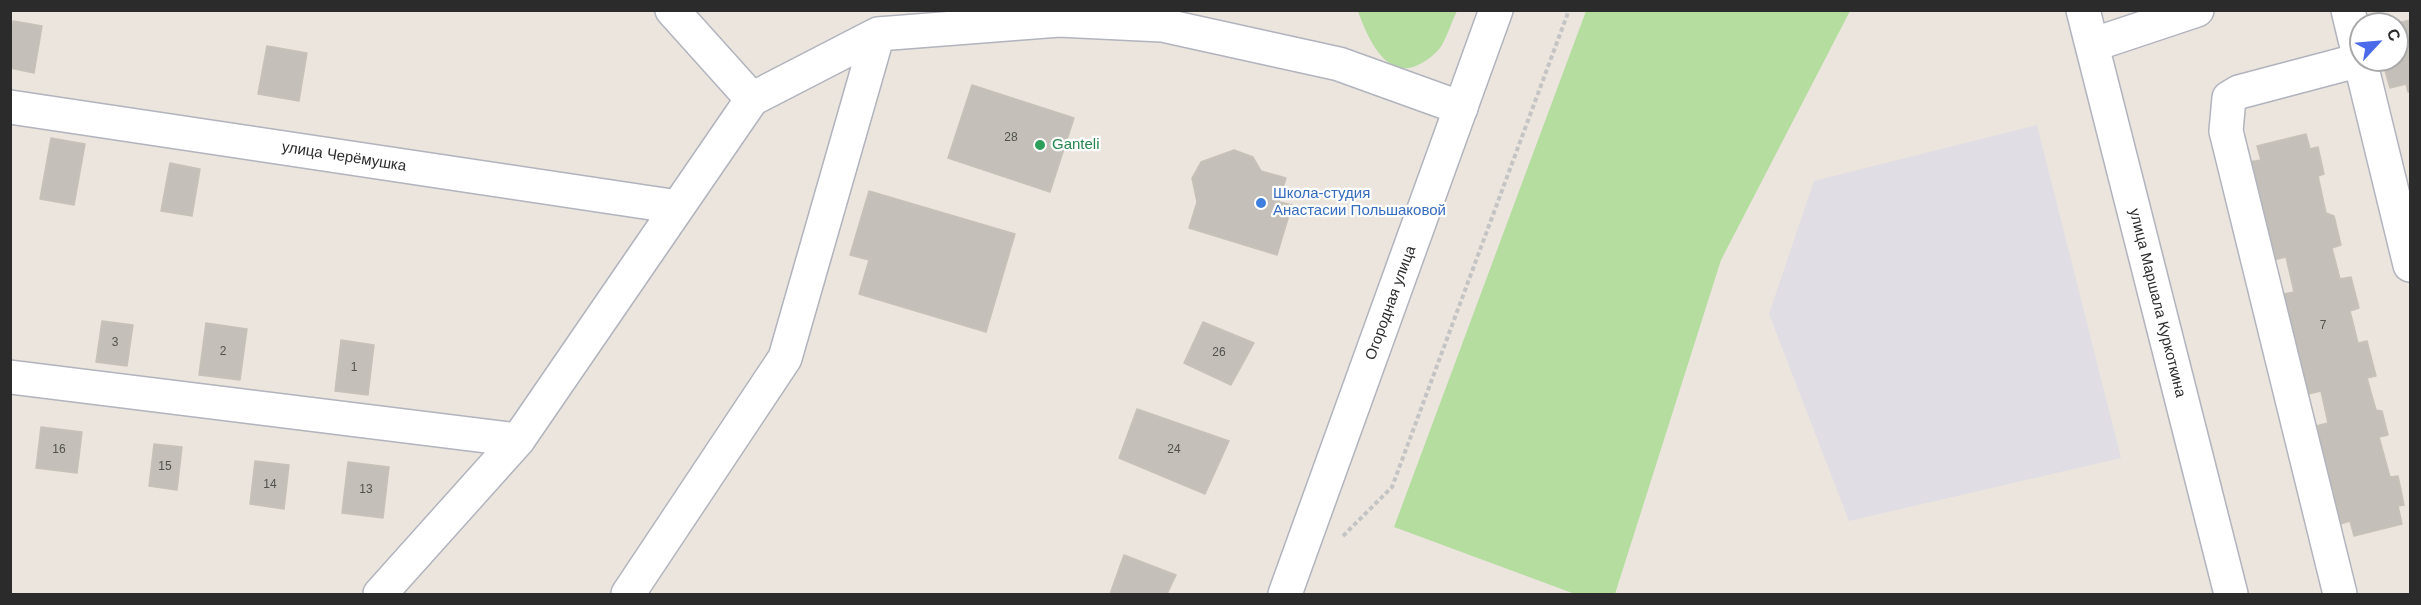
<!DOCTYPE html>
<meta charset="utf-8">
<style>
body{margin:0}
#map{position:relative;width:2421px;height:605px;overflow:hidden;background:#ebe5de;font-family:Helvetica,sans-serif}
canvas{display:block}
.frame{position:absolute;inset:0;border:12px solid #2b2b2b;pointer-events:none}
.north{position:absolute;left:2349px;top:12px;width:60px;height:60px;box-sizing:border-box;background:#fff;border:2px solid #aaa;border-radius:50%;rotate:64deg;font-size:16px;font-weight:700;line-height:24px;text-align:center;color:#2b2b2b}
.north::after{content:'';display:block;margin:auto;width:21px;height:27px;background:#4c6beb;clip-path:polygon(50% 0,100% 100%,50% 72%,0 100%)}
</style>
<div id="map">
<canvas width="2421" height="605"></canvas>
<div class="frame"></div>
<div class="north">С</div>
</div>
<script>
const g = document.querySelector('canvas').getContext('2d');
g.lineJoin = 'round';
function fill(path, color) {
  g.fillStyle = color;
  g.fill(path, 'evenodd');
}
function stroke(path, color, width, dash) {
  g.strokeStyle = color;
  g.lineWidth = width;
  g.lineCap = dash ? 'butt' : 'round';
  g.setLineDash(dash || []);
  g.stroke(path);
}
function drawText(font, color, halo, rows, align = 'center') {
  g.font = font + ' Helvetica,sans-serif';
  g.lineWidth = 4.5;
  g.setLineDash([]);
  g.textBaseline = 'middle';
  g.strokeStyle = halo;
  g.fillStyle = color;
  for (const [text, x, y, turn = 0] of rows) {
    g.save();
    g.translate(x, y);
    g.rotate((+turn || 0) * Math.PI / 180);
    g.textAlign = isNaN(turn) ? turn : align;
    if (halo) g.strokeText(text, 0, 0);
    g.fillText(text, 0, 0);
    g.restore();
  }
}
fill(new Path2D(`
 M2037,125L2121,458L1849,521L1769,314L1814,181Z`), '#e0dee4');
fill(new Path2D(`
 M1358,11V10L1457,11C1452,21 1448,34 1442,45C1437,53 1427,61 1418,65C1385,81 1366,34 1358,11Z
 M1586,11H1850L1721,260L1615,594H1575L1394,527Z`), '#b5dd9f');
const building = new Path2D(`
 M2410,20V92H2408L2406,84L2390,88L2382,60H2397V24H2394Z
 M13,21L42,26L34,73L10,68Z
 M267,46L307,53L299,101L258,94Z
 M972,85L1074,118L1050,192L948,158Z
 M2306,134L2310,149L2318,147L2324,174L2318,176L2326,213L2334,216L2341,245L2332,248L2340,279L2351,277L2359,308L2350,311L2358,343L2367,341L2376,376L2367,378L2376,410L2382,411L2388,435L2379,437L2390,477L2398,476L2404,505L2398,506L2402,524L2354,536L2350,521L2340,524L2316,426L2328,423L2321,391L2308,394L2283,294L2294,292L2286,257L2273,260L2249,162L2261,160L2257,146Z
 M51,138L85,144L74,205L40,199Z
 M1234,150L1253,157L1261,171L1286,178L1279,202L1292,205L1277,255L1189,228L1197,202L1192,178L1201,162Z
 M170,163L200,169L192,216L161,211Z
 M869,191L1015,234L986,332L859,294L869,260L850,255Z
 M102,321L133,325L127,366L96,362Z
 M1203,322L1254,343L1231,385L1184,363Z
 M206,323L247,329L240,380L199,375Z
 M341,340L374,345L368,395L335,391Z
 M1137,409L1229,441L1205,494L1119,458Z
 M41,427L82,432L77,473L36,468Z
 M154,444L182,447L177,490L149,486Z
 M255,461L289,465L284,509L250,504Z
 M348,462L389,467L383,518L342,513Z
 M1124,555L1176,575L1167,594H1110Z`);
fill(building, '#c4c0b9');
stroke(building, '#c7c1b8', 1.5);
const minor = new Path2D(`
 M672,10L752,99
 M1052,10L1059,20L1162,25L1339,64L1461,108
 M2083,10L2231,594
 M2092,45L2197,10
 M2360,60L2410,265
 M10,107L678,207
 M10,377L518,440
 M380,594L518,440L752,99L878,34L1059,20
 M628,594L785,358L878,34
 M2340,594L2226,131L2229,98L2239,92L2360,60L2348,10`);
const secondary = new Path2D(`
 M1285,594L1496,10`);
stroke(minor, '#b1b4bd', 36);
stroke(secondary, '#b1b4bd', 36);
stroke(new Path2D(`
 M1343,536L1392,487L1569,10`), '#c4c4c4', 4, [4.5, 3]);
stroke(minor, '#fff', 33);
stroke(secondary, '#fff', 33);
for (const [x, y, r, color] of [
 [1040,145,6,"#2e9e5b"],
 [1261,203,6,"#3f7fe0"]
]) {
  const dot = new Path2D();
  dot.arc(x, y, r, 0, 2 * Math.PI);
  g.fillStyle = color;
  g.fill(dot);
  stroke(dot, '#fff', 2);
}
drawText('12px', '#51504e', null, [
 ["28",1011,138],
 ["7",2323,326],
 ["3",115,343],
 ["2",223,352],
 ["26",1219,353],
 ["1",354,368],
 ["16",59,450],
 ["24",1174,450],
 ["15",165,467],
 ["14",270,485],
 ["13",366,490]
]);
drawText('15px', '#27864d', '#fff', [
 ["Ganteli",1052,145]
], 'left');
drawText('15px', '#2b2b2b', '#fff', [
 ["улица Черёмушка",344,157,9],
 ["Огородная улица",1391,303,-70],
 ["улица Маршала Куркоткина",2157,303,76]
]);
drawText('15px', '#366cbe', '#fff', [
 ["Школа-студия",1273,194],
 ["Анастасии Польшаковой",1273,211]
], 'left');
</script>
